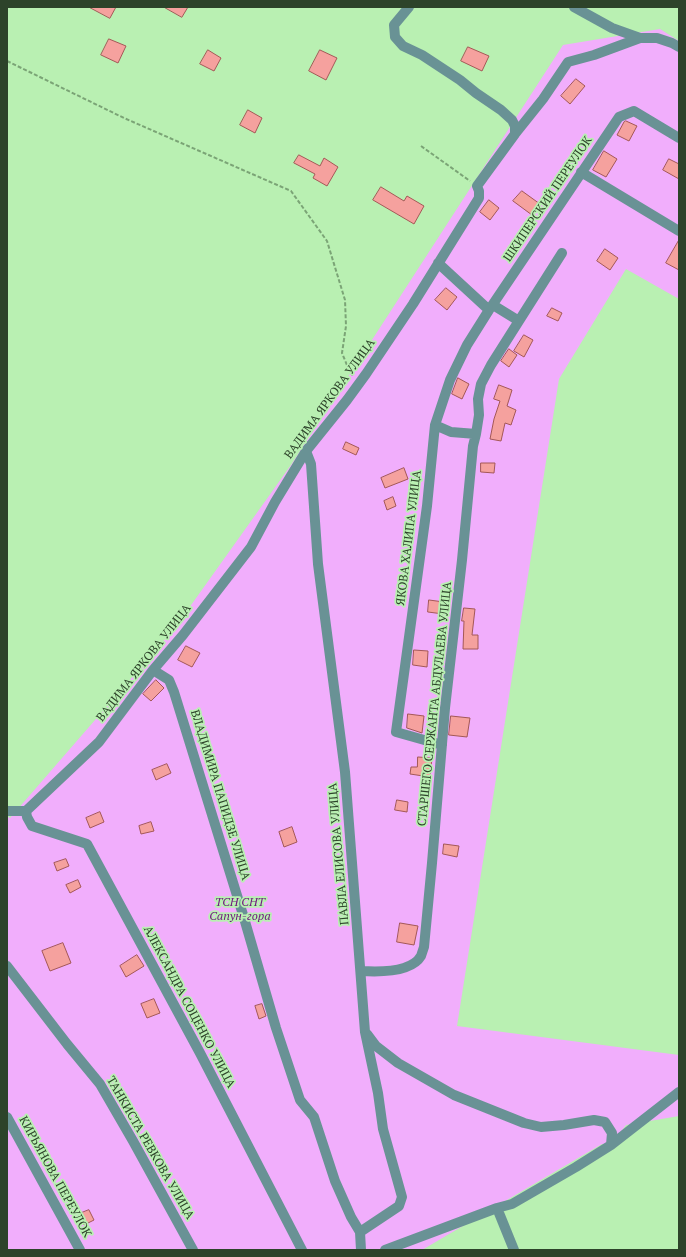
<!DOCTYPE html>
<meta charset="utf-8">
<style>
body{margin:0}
#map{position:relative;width:686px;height:1257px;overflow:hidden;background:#b9f0b2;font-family:"PT Serif",serif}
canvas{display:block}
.frame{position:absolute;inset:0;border:8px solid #2d432a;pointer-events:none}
</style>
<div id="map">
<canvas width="686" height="1257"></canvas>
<div class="frame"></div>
</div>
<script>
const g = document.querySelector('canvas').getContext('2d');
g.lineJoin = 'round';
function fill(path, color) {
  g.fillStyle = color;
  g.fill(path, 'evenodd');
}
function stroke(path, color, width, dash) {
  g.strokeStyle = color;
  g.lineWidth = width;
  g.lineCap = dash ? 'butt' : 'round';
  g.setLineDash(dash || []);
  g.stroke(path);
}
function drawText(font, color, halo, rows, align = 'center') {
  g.font = font + ' "PT Serif",serif';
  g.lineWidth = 3.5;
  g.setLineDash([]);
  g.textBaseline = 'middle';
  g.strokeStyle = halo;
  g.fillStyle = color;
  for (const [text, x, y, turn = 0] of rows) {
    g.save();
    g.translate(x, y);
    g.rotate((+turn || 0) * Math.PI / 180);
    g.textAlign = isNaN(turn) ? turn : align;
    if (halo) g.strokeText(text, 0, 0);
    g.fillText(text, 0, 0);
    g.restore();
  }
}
fill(new Path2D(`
 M660,29L679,41V299L626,269L559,379L457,1026L679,1055V1116L626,1125L611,1145L602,1144L422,1250H7V816L10,818L174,629L291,465L563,45Z`), '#f1aefc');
const building = new Path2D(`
 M89,7H116L110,18Z
 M164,7H188L182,17Z
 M109,39L126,46L118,63L101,55Z
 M468,47L489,56L482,71L461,61Z
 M208,50L221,58L214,71L200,64Z
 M320,50L337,58L326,80L309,71Z
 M576,79L585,86L570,104L561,96Z
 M248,110L262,118L255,133L240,125Z
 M626,121L637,126L629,141L617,135L624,122Z
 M604,151L617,159L606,177L593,170Z
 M299,155L320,166L324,158L338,167L327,186L313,178L315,174L294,163Z
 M669,159L679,164V179L663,170Z
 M381,187L404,201L407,196L424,206L414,224L373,200Z
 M522,191L540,204L532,215L513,201Z
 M489,200L499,208L490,220L480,212Z
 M679,240V270L666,263Z
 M605,249L618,258L610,270L597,261Z
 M446,288L457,297L447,310L435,300Z
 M552,308L562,313L558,321L547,316Z
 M524,335L533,340L524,357L514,351Z
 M509,349L517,355L509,367L501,361Z
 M458,378L469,384L462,399L452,394Z
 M499,385L512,390L507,406L516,410L511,425L505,423L501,441L490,439L494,419L500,401L494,399Z
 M346,442L359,448L356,455L343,449Z
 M481,463H495L494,473L481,472Z
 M404,468L408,479L385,488L381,478Z
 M393,497L396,506L387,510L384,501Z
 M429,600L444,602L443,614L428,612Z
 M464,608L475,609L472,635H478V649H463L464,621H462Z
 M186,646L200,653L192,667L178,660Z
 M414,650L428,651L427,667L413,665Z
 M156,680L164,688L151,701L143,694Z
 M408,714L424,716L422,733L407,728Z
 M451,716L470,718L467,737L449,735Z
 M418,757L432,758L430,777L410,774L411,767H417Z
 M167,764L171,773L156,780L152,770Z
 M397,800L408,802L407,812L395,810Z
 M100,812L104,822L90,828L86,818Z
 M151,822L154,831L141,834L139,826Z
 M292,827L297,842L284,847L279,832Z
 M444,844L459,846L457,857L443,854Z
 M66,859L69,866L57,871L54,863Z
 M78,880L81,887L70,893L66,885Z
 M400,923L418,926L414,945L397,942Z
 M63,943L71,963L50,971L42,951Z
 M137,955L144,966L126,977L120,966Z
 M154,999L160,1013L147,1018L141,1004Z
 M262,1004L266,1016L259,1019L255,1006Z
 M89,1210L94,1220L84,1225L79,1214Z`);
fill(building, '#f5a19e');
stroke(building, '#a45857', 1);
stroke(new Path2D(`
 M7,61L124,118L291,191L327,241L345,300L346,326L342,353L349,370L353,376
 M421,146L470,181`), '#7ba476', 2, [4, 2]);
stroke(new Path2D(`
 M409,7L394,25L395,37L403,46L422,55L460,80L476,93L501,110L512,120L515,126V134
 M574,7L612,28L640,38
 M581,172L679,231
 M438,263L489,310
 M493,305L519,321
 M476,434L479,415L478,399L481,384L491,365L562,253
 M306,451L311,464L318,564L345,772L365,1032L378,1093L383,1129L402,1197L399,1206L360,1232
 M153,670L169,680L174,692L244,918L276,1028L300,1100L314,1117L335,1181L351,1217L360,1232L361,1250
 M442,745L396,732L427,506L435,425L450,380L467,345L489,310L619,117L634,111L679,138
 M7,811H26L99,742L153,670L183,635L251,547L275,502L306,451L347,400L366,374L413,304L479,198V191L477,186L515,134L543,99L568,62L594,55L640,38H657L672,43L679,47
 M26,811L27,817L32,826L87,844L200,1053L302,1250
 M7,966L67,1044L100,1084L133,1141L193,1250
 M361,971C377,972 411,973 421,956C422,953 423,950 424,947L432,863L445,708L462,560L473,446L476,434L451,432L435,425
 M367,1034L376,1046L398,1063L454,1095L524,1123L541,1127L564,1125L594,1120L605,1122L612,1133L611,1145
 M7,1117L80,1250
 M497,1208L514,1250
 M385,1250L497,1208L512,1204L576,1167L611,1145L679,1092`), '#699295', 10);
drawText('12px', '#2d432a', '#b9f0b2', [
 ["ШКИПЕРСКИЙ ПЕРЕУЛОК",548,199,-56],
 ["ВАДИМА ЯРКОВА УЛИЦА",330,399,-54],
 ["ЯКОВА ХАЛИПА УЛИЦА",409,538,-83],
 ["ВАДИМА ЯРКОВА УЛИЦА",144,663,-52],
 ["СТАРШЕГО СЕРЖАНТА АБДУЛАЕВА УЛИЦА",435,704,-84],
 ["ВЛАДИМИРА ПАПИДЗЕ УЛИЦА",220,795,73],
 ["ПАВЛА ЕЛИСОВА УЛИЦА",339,854,-95],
 ["АЛЕКСАНДРА СОЦЕНКО УЛИЦА",189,1007,62],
 ["ТАНКИСТА РЕВКОВА УЛИЦА",150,1148,60],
 ["КИРЬЯНОВА ПЕРЕУЛОК",55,1177,61]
]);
drawText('italic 12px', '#6f177d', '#b9f0b2', [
 ["ТСН СНТ",240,903],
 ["Сапун-гора",240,917]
]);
</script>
